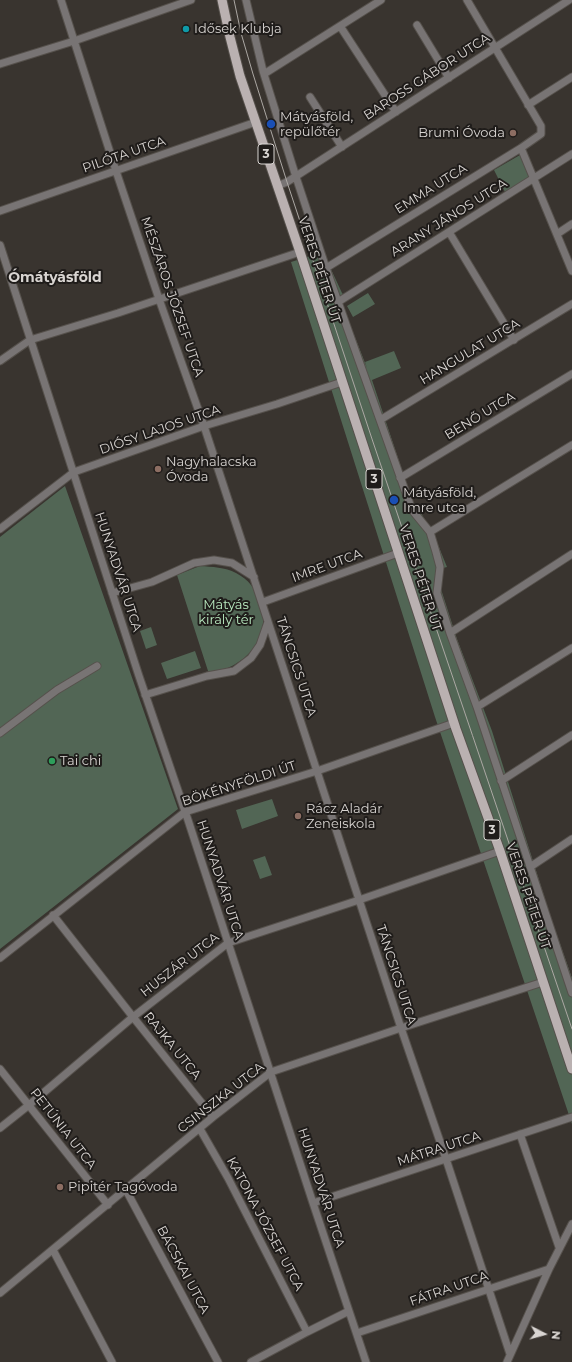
<!DOCTYPE html>
<meta charset="utf-8">
<style>
body{margin:0}
#map{position:relative;width:572px;height:1362px;overflow:hidden;background:#39342f;font-family:Montserrat,sans-serif}
canvas{display:block}
.north{position:absolute;left:524px;top:1314px;width:40px;height:40px;-webkit-text-stroke:3px #1f1c1a;paint-order:stroke;rotate:96deg;font-size:11px;font-weight:700;line-height:16px;text-align:center;color:#d9d5d2}
.north::after{content:'';display:block;margin:auto;width:14px;height:18px;background:#d9d5d2;clip-path:polygon(50% 0,100% 100%,50% 72%,0 100%)}
</style>
<div id="map">
<canvas width="572" height="1362"></canvas>
<div class="north">N</div>
</div>
<script>
const g = document.querySelector('canvas').getContext('2d');
g.lineJoin = 'round';
function fill(path, color) {
  g.fillStyle = color;
  g.fill(path, 'evenodd');
}
function stroke(path, color, width, dash) {
  g.strokeStyle = color;
  g.lineWidth = width;
  g.lineCap = dash ? 'butt' : 'round';
  g.setLineDash(dash || []);
  g.stroke(path);
}
function drawText(font, color, halo, rows, align = 'center') {
  g.font = font + ' Montserrat,sans-serif';
  g.lineWidth = 4;
  g.setLineDash([]);
  g.textBaseline = 'middle';
  g.strokeStyle = halo;
  g.fillStyle = color;
  for (const [text, x, y, turn = 0] of rows) {
    g.save();
    g.translate(x, y);
    g.rotate((+turn || 0) * Math.PI / 180);
    g.textAlign = isNaN(turn) ? turn : align;
    if (halo) g.strokeText(text, 0, 0);
    g.fillText(text, 0, 0);
    g.restore();
  }
}
fill(new Path2D(`
 M520,155L529,177L505,192L494,170Z
 M323,252L342,293L348,300L342,304L367,368L365,362L394,351L401,368L372,380L414,506L418,508L434,535L447,567L443,568L440,586L457,639L492,731L550,915L572,978V1124L435,717L291,262Z
 M368,293L375,304L353,317L347,306Z
 M65,486L178,809L0,949V537Z
 M200,566C212,567 225,567 236,573C249,580 255,588 260,602C273,640 244,667 209,674L177,575Z
 M151,627L157,645L146,649L140,631Z
 M195,651L201,668L167,679L161,663Z
 M272,799L278,816L242,829L236,810Z
 M265,856L272,875L260,879L253,860Z`), '#526655');
const minor = new Path2D(`
 M61,0L116,171L159,299L204,426L401,1028L446,1159L510,1354
 M246,0L263,71L296,177L326,268L412,510L430,532L436,552L440,567L437,593L450,633L477,707L572,993
 M417,25L449,78
 M340,26L396,112
 M0,64L74,41L191,0
 M264,74L381,0
 M310,97L342,147
 M528,105L572,77
 M521,148L572,271
 M277,186L287,182L569,0
 M0,211L256,122
 M449,232L514,340
 M557,234L572,224
 M0,245L139,676L188,820L313,1203L366,1362
 M326,268L521,148L541,134V126L467,0
 M338,302L572,154
 M0,361L30,340L118,313L300,252
 M380,420L572,304
 M400,478L572,374
 M0,529L74,472L204,426L277,404L342,382
 M430,532L572,445
 M112,593L152,582L194,563L214,560L232,563L254,577
 M263,602L398,553
 M450,633L572,554
 M145,695L207,676L234,671L251,658L260,645L268,622
 M477,707L572,648
 M0,733L57,690L97,666
 M501,781L572,735
 M530,867L572,839
 M53,915L133,1017L213,1117
 M0,958L185,812L317,771L454,723
 M0,1069L108,1205
 M0,1128L29,1105L133,1017L228,943L359,900L500,851
 M200,1129L228,1178L307,1332
 M520,1134L559,1247
 M126,1190L218,1362
 M313,1203L572,1117
 M53,1250L112,1362
 M0,1293L213,1117L271,1072L401,1028L543,982
 M357,1333L549,1269
 M251,1362L307,1332L349,1311
 M507,1362L549,1269L572,1224`);
const major = new Path2D(`
 M222,0L230,37L240,76L300,252L456,729L500,851L572,1069`);
stroke(minor, '#56514c', 9);
stroke(major, '#56514c', 11);
stroke(minor, '#787474', 7);
stroke(major, '#bab1b1', 9);
stroke(new Path2D(`
 M234,0L241,33L253,74L287,182L373,442L572,1029`), '#aca8a4', 1);
for (const [x, y, r, color] of [
 [186,29,4,"#0f9aa8"],
 [271,124,5,"#1a4fb4"],
 [513,133,4,"#8d6e63"],
 [158,469,4,"#8d6e63"],
 [394,500,5,"#1a4fb4"],
 [52,761,4,"#2e9e5b"],
 [298,816,4,"#8d6e63"],
 [60,1187,4,"#8d6e63"]
]) {
  const dot = new Path2D();
  dot.arc(x, y, r, 0, 2 * Math.PI);
  g.fillStyle = color;
  g.fill(dot);
  stroke(dot, '#1f1c1a', 1.5);
}
for (const [x, y, w] of [
 [266,154,16],
 [374,479,16],
 [492,830,16]
]) {
  const box = new Path2D();
  box.roundRect(x - w / 2, y - 10, w, 20, 3);
  g.fillStyle = '#1f1c1a';
  g.fill(box);
  stroke(box, '#d9d5d2', 1);
}
drawText('bold 12px', '#d9d5d2', null, [
 ["3",266,154],
 ["3",374,479],
 ["3",492,830]
]);
drawText('13px', '#d9d5d2', '#1f1c1a', [
 ["Idősek Klubja",194,29],
 ["Mátyásföld,",280,117],
 ["repülőtér",280,132],
 ["Brumi Óvoda",505,133,"right"],
 ["Nagyhalacska",166,462],
 ["Óvoda",166,477],
 ["Mátyásföld,",403,493],
 ["Imre utca",403,508],
 ["Tai chi",60,761],
 ["Rácz Aladár",306,809],
 ["Zeneiskola",306,824],
 ["Pipitér Tagóvoda",68,1187]
], 'left');
drawText('13px', '#d9d5d2', '#1f1c1a', [
 ["BAROSS GÁBOR UTCA",427,77,-33],
 ["PILÓTA UTCA",124,155,-19],
 ["EMMA UTCA",431,189,-32],
 ["ARANY JÁNOS UTCA",449,218,-32],
 ["VERES PÉTER ÚT",319,270,72],
 ["MÉSZÁROS JÓZSEF UTCA",172,297,71],
 ["HANGULAT UTCA",470,352,-31],
 ["BENŐ UTCA",480,416,-31],
 ["DIÓSY LAJOS UTCA",160,430,-19],
 ["IMRE UTCA",327,566,-20],
 ["HUNYADVÁR UTCA",118,572,72],
 ["VERES PÉTER ÚT",420,578,72],
 ["TÁNCSICS UTCA",296,667,72],
 ["BÖKÉNYFÖLDI ÚT",239,784,-18],
 ["HUNYADVÁR UTCA",220,880,72],
 ["VERES PÉTER ÚT",528,896,71],
 ["HUSZÁR UTCA",180,965,-38],
 ["TÁNCSICS UTCA",396,975,72],
 ["RAJKA UTCA",172,1046,51],
 ["CSINSZKA UTCA",221,1098,-38],
 ["PETÚNIA UTCA",63,1129,52],
 ["MÁTRA UTCA",439,1149,-18],
 ["HUNYADVÁR UTCA",321,1188,72],
 ["KATONA JÓZSEF UTCA",265,1224,62],
 ["BÁCSKAI UTCA",183,1270,62],
 ["FÁTRA UTCA",449,1289,-19]
]);
drawText('13px', '#baebc1', '#1f1c1a', [
 ["Mátyás",226,605],
 ["király tér",226,620]
]);
drawText('bold 14px', '#d9d5d2', '#1f1c1a', [
 ["Ómátyásföld",55,278]
]);
</script>
